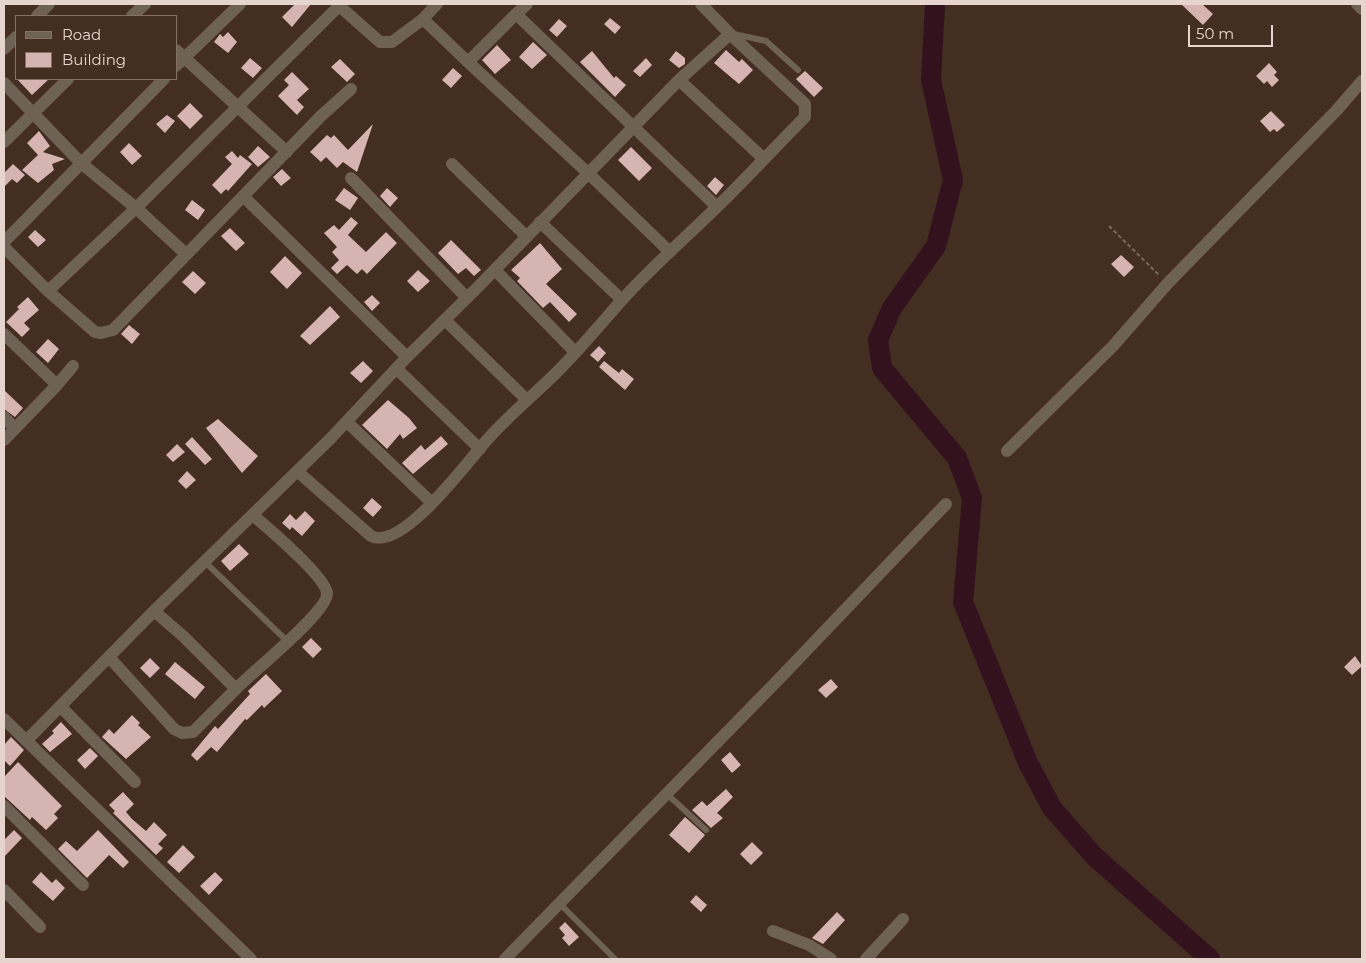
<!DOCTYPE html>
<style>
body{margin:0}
#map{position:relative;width:1366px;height:963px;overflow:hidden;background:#442d21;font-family:Montserrat,sans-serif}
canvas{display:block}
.frame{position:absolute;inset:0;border:5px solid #e5d5ce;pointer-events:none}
.legend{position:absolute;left:15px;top:15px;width:162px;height:65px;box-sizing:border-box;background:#442d21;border:1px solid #847066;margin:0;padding:6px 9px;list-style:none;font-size:15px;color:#e5d5ce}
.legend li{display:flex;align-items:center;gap:10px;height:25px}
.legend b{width:25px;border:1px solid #847066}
.scale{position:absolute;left:1188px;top:25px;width:85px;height:22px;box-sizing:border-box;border:2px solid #e5d5ce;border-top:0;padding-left:6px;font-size:15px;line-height:18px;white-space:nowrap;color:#e5d5ce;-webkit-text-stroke:4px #442d21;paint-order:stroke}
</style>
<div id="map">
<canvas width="1366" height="963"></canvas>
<div class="frame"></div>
<ul class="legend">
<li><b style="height:6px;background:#6e6255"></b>Road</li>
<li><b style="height:14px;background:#d6b4b1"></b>Building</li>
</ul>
<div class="scale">50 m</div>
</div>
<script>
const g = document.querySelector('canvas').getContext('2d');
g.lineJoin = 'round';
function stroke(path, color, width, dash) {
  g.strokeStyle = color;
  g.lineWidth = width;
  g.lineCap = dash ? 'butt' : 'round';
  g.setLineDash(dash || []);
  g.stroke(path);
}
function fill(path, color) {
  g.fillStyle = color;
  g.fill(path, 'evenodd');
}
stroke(new Path2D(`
 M935,4L931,80L953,180L936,246L892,308L878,340L882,368L957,458L972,498L963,602L1028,763L1052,808L1094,856L1210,959`), '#33121e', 20);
fill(new Path2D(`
 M295,4H311L292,27L282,17Z
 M1181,4H1202L1213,14L1203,25Z
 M610,18L621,27L615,34L604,24Z
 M559,19L567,26L557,37L549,30Z
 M228,32L237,42L228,53L214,42L220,34L223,37Z
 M533,42L547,55L532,69L519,57Z
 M497,45L511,60L495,74L482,60Z
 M726,50L739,62L742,59L753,70L739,84L714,63Z
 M592,51L614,78L616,76L626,85L615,97L580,62Z
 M676,51L685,58V64L679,68L669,60Z
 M250,58L262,68L253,78L241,68Z
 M646,58L652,65L640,77L633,71Z
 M340,59L355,74L347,82L331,67Z
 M1269,63L1277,72L1274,75L1279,80L1272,87L1267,81L1264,84L1256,76Z
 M453,68L462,76L451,88L442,80Z
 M805,71L823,88L814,97L796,79Z
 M292,72L309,89L297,100L304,107L297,115L278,96L289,85L284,80Z
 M17,79H49L32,95Z
 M190,103L203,116L190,129L177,116Z
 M1271,111L1285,125L1277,132L1274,129L1270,132L1260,121Z
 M167,115L175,121L165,133L156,124Z
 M373,124L357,172L343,162L337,168L326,157L321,162L310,152L327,135L331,138L334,135L348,150Z
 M39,131L50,146L43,152L65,159L52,164L54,170L38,183L22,170L38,155L27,143Z
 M129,143L142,156L132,165L120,152Z
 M258,146L270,157L258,167L248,157Z
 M631,147L652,168L639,181L618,160Z
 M232,151L238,158L240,155L252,164L228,191L226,189L221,194L212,185L232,164L225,157Z
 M13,164L25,175L17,183L12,179L4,187V173Z
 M282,169L291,178L281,186L273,177Z
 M715,177L724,185L716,195L707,186Z
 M344,188L358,198L350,210L335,200Z
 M387,188L398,198L390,207L380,196Z
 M192,200L205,210L198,220L185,210Z
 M351,217L358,223L348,235L366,252L386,232L397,243L367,274L362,269L357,274L347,265L337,274L331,268L339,260L332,252L337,247L324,233L334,225L339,230Z
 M230,228L245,243L236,251L221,236Z
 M35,230L46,240L38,247L28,237Z
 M451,240L481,270L474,276L466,268L458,274L438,253Z
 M540,243L562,269L546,284L577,314L569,322L550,302L543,308L517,281L520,278L511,270Z
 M1121,255L1134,267L1124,277L1111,264Z
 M285,256L302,273L287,289L270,272Z
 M418,270L430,281L418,292L407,281Z
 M193,271L206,283L195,294L182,282Z
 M372,295L380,303L372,311L364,302Z
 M28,297L39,310L24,323L30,329L22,337L6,322L19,309L17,307Z
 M330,306L340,317L310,345L300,336Z
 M129,325L140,334L132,344L121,334Z
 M48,339L59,349L48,363L36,352Z
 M599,346L606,353L598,362L590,355Z
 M363,361L373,371L361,383L350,373Z
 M604,361L619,373L622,369L634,379L625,390L599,367Z
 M4,390L23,408L15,417L4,409Z
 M388,400L409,418L417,428L403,439L400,434L387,449L362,425Z
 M218,419L258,456L242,473L206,428Z
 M441,436L448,444L413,474L402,463L421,445L425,450Z
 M192,437L212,459L205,465L185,444Z
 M177,444L185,452L173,462L166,455Z
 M187,471L196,480L186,489L178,481Z
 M372,498L382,507L373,517L363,508Z
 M305,511L315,521L302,536L292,527L290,530L282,523L290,514L296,520Z
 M239,544L249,554L230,571L221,561Z
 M311,638L322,649L313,658L302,647Z
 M1355,656L1362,666L1352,675L1344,667Z
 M150,658L160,668L150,678L140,668Z
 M175,662L205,687L195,699L165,674Z
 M266,674L282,691L264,708L262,705L247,720L245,719L217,752L211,747L197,761L191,755L215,726L218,729L250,694L248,691Z
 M831,679L838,687L826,698L818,690Z
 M132,715L140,723L138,725L151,737L126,759L102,737L109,729L114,734Z
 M61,722L72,734L50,752L42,744L54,733L52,731Z
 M11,737L24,750L10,766L4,760V745Z
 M90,748L98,756L85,769L77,760Z
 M730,752L741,765L732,773L721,760Z
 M18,762L62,806L54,814L58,818L46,830L32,817L30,820L4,796V777Z
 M726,789L733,797L717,813L723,818L711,828L692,810L702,801L707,806Z
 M123,792L134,804L126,812L132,819L146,831L154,822L167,835L158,844L163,848L156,855L113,813L115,811L109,805Z
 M685,817L705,835L689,853L669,835Z
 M14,830L22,838L4,857V840Z
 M98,830L129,862L123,868L109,855L87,878L58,849L66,841L77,851Z
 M752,842L763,853L751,865L740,854Z
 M183,845L195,857L179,873L167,862Z
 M41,872L52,883L56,879L65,888L53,901L32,882Z
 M215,872L223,880L209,895L200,886Z
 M696,895L707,905L701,912L690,902Z
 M837,912L845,920L823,944L812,938Z
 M565,922L579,937L569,946L562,938L565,935L559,928Z`), '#d6b4b1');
stroke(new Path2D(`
 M1109,226L1159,275`), '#7d685e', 2, [4, 2.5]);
stroke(new Path2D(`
 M734,34L766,41L798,70
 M205,562L287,641
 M668,795L706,830
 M560,904L615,959`), '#6e6255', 6);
stroke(new Path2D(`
 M337,4L380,42H392L423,19L437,4
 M1357,4L1362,9
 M516,14L527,4
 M37,16L49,4
 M132,16L145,4
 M423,19L468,62
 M4,49L16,37
 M176,50L287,152
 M176,66L240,4
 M679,80L764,159
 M4,83L81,163L136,208L186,254
 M4,142L68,79
 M452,164L527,237
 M351,178L466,297
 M244,197L407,357
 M540,222L622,300
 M4,242L164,79
 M4,247L48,291L95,332L101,333L113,330L321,116L351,89
 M670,252L588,173L468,62L516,14L717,207
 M495,270L575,352
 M48,291L136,208L339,6
 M445,320L527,400
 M4,334L57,385L73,366
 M398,370L480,449
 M4,417L15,428
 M347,422L431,502
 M4,440L57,385
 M1007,451L1113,346L1168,283L1336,111L1362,81
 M297,471L371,536C402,552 467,462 487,440C509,415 534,395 558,371C580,349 600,325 621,301C656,262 697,228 734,190C758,166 781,141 805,117V104L730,34
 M154,611L183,636L236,689C251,673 329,611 327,593C325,576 268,528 254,516
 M109,657L174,729L182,733L193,732L236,689
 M61,707L135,782
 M4,719L251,959
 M26,741L154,611L331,438L407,357L476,289L679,80L730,34L701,4
 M4,806L83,885
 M4,890L40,927
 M773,931L809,945L831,959
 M505,959L779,679L946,504
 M866,959L903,919`), '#6e6255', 12);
</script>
